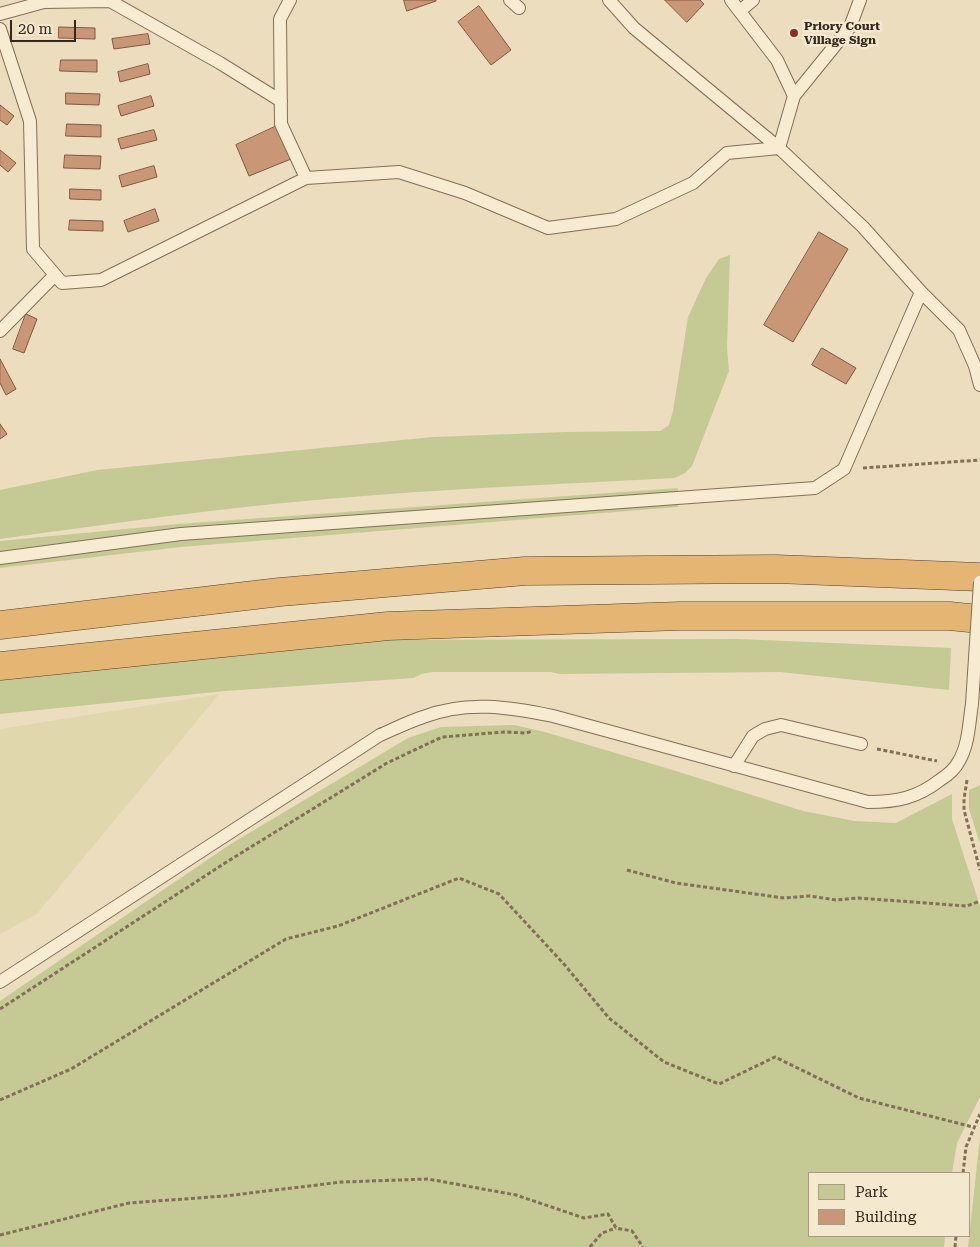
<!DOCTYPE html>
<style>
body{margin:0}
#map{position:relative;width:980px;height:1247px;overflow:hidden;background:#ecddbf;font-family:"Roboto Serif",serif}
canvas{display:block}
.legend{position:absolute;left:808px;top:1172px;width:162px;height:65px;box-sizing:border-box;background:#f4e8cf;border:1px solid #a79b87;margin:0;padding:6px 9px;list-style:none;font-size:15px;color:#34271c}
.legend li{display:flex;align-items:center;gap:10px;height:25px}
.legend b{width:25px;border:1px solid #a79b87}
.scale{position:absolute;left:10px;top:20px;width:66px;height:22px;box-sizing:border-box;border:2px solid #34271c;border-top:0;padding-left:6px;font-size:15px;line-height:18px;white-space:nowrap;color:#34271c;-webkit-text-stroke:4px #f4e8cf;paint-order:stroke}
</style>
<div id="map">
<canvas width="980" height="1247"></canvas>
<ul class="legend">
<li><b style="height:14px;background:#c5ca94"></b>Park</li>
<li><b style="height:14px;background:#c99676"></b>Building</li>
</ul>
<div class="scale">20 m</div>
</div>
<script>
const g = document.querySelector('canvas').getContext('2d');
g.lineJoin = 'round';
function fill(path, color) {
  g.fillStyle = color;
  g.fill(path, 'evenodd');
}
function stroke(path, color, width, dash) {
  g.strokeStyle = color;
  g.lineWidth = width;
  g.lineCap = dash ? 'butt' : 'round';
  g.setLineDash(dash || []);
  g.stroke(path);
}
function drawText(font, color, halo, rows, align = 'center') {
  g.font = font + ' "Roboto Serif",serif';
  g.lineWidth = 5;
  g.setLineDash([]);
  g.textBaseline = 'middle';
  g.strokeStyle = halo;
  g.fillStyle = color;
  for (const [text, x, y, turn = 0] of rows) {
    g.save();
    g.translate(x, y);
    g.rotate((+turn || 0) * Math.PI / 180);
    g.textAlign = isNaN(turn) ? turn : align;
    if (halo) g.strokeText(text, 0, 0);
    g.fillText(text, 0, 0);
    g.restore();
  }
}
fill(new Path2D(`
 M219,694L37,914L0,934V729Z`), '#e1d7ad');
fill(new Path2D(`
 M730,255L727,348L729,371L692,466L685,473L675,478C559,484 443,489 327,499C218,508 109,524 0,539V490L97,470L433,437L565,432L660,431L669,425L673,411L688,317L706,278L719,259Z
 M678,488V507L181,547L0,568V541L178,524Z
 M738,639L951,648L949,690L780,672L559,674L551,672H432L421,674L414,678L225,691L0,714V677L296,640Z
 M514,725L545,732L676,771L803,811L855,821L896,823L952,794V819L980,906V1097L957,1143L952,1173H809V1236H945L944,1247H0V1001L229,845L408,738L441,727Z
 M980,785V844L969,809V790Z
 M980,1137V1247H968Z`), '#c5ca94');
const building = new Path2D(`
 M404,0H436V1L407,11Z
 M665,0H700L704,4L687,22Z
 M479,6L511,50L491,65L458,22Z
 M59,27L95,28V39L59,38Z
 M148,34L150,44L114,49L112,39Z
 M61,60H97V72L60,71Z
 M148,64L150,74L120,82L118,72Z
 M66,93L100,94L99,105L66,104Z
 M151,96L154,106L121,116L118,106Z
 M0,105L14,116L7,125L0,120Z
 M67,124L101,125V137L66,136Z
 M281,124L291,159L249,176L236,145Z
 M154,130L157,140L121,149L118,139Z
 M0,150L16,163L8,172L0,165Z
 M65,155L101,156L100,169L64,168Z
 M154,166L157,177L122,187L119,176Z
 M70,189L101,190V200L70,199Z
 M155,209L159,221L128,232L124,221Z
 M70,220L103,221V231L69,230Z
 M819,232L848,249L793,342L764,325Z
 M26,314L37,319L24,353L13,349Z
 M822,348L856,368L846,384L812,365Z
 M0,359L16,389L6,395L0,383Z
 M0,424L7,434L0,439Z`);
fill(building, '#c99676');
stroke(building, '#83573f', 1);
const service = new Path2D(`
 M290,0L280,19L281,124L306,178
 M510,0L519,8
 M609,0L634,28L779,148L863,227L921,292L959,330L975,366L980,385
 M731,0L777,60L794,96L779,148
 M740,11L753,0
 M0,14L44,2L110,1L220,63L281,101
 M0,29L30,121L33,249L62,283L101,280L306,178L399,172L465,193L548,228L616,219L693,183L727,153L779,148
 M794,96L850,27L860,0
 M0,331L55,275
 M0,558L181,534L815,488L844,469L921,292
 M734,766L753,736L765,729L781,725L861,744
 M0,982L380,735C394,729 408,722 423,717C466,700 510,707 553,716L868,802C897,802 917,798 940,780C948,775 955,769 959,761C969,744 969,722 972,704`);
const trunk = new Path2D(`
 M0,625L280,592L525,571L776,569L980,577
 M0,666L388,626L680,616H949L980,619`);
stroke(service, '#846e58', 14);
stroke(trunk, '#523d2d', 29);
stroke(new Path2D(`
 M863,468L980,460
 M877,749L937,761
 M967,780L964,799V810L980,870
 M627,870L676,883L784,898L810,896L836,900L858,898L967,906L980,901
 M0,1009L225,863L387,763L442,737L505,732L526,733L533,731
 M0,1100L71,1069L286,939L338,926L459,878L499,894L563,963L609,1018L664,1062L719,1084L775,1057L859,1098L973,1127
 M963,1173L966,1147L980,1114
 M0,1235L129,1203L225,1196L342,1182L428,1179L516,1195L584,1218L608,1214L616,1228L632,1231L643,1247
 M590,1247L602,1233L616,1228
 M955,1247L956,1236`), '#846e58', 3, [4, 2.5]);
stroke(service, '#f7ebd2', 12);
stroke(trunk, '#e5b574', 28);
const serviceBridge = new Path2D(`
 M972,704L980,582`);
stroke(serviceBridge, '#846e58', 14, []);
stroke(serviceBridge, '#f7ebd2', 12);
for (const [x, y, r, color] of [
 [794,33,5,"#912a2e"]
]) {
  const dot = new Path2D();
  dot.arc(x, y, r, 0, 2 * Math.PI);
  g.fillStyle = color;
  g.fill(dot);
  stroke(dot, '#f4e8cf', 2);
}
drawText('bold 12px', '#34271c', '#f4e8cf', [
 ["Priory Court",804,26],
 ["Village Sign",804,40]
], 'left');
</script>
